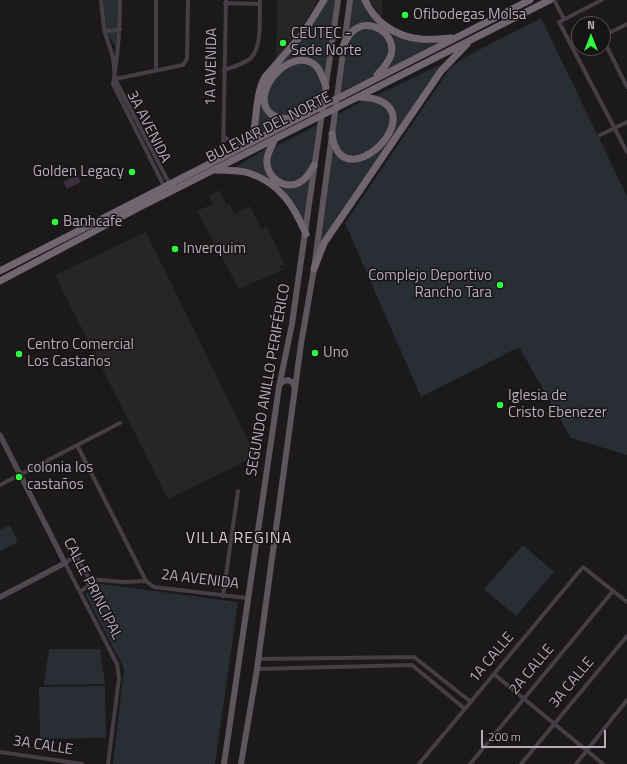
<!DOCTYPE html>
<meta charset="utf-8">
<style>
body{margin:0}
#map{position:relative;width:627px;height:764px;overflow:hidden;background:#1b191a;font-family:"Titillium Web",sans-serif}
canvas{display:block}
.north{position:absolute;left:571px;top:16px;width:40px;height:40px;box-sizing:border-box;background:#161415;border:1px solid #585057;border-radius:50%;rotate:0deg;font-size:11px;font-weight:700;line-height:16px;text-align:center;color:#bbaaba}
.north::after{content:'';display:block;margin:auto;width:14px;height:18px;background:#31fb3f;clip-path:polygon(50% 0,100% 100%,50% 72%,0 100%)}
.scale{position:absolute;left:481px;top:730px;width:125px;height:18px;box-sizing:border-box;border:2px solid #bbaaba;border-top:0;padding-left:5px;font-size:12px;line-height:14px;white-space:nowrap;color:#bbaaba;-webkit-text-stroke:3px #161415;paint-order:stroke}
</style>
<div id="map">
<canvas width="627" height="764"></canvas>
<div class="north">N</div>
<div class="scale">200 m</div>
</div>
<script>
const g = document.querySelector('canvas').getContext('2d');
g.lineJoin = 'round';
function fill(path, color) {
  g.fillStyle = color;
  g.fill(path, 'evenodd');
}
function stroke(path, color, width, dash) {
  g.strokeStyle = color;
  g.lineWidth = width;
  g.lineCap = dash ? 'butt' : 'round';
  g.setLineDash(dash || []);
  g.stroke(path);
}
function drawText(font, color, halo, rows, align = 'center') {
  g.font = font + ' "Titillium Web",sans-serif';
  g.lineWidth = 3;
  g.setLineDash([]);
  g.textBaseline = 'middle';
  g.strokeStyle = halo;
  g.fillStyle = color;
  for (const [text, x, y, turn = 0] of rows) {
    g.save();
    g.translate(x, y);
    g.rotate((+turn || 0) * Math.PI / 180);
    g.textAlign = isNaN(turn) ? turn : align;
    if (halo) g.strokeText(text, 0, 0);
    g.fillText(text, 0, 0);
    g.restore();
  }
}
fill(new Path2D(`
 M277,0H318L303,26L276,59Z
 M369,0H382V15L380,17Z
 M219,190L227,205L230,204L235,214L250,206L261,229L267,227L285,265L279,266L282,270L239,289L197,211L213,204L208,196Z
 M146,232L256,456L168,499L55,275Z`), '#282527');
fill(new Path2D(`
 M101,0H120L118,50L104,30Z
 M327,0H335L324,76L302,59L271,76L265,109L286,120L254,136L263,86Z
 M352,0H363L392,33L445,40L383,72L392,42L369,24L348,33Z
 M541,18L627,196V455L571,438L519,347L421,397L345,223L450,68L465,57Z
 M360,28L376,29L388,40L389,53L383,66L373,76L339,93L345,46L351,35Z
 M446,62L317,253L332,145L333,149L359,160L391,133L393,109L373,97Z
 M294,63L308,64L316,70L323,85L320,102L292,117L273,113L268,107L267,98L273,79Z
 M368,98L377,101L389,111L390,123L386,134L370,152L354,157L346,155L341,152L334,136L337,115Z
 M317,125L311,167L308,173L295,182L279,181C269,166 267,164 274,147Z
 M267,148L265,159L280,185L310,176L303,226L280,188L232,169Z
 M10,525L18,542L0,551V530Z
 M523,545L554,572L516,616L484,589Z
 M93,583L238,602L215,764H113L124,668L85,594L90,591Z
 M49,649H100L105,684L44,685Z
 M105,686L106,738L40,739L39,687Z`), '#282e33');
fill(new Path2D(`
 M77,175L81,182L67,189L63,182Z`), '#3d2e40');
stroke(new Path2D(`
 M101,0L104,30L113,57L115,79L169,183
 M120,0C120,29 118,56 113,84L164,186
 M554,0L564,19
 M602,0L559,22L627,152
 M225,3L260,4
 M104,30L112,31L120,29
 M603,36L627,24
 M603,39L627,87
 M156,70V0
 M224,70C233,67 243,64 250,59C263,48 259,15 260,0
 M115,79L183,65L187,59L188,0
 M223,135C230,143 236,144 245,144
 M600,135L627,122
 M223,156L226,0
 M77,445L146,581L154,587L247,598
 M0,485L120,423
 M89,579L123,582L146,581
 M80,592L88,586L89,579L78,559L74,557L65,563L117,664L119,678L108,764
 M223,596L238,491
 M258,659L414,657L471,702
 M257,669L412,665L465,709
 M494,674L603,764
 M0,752L82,764
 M419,764L583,567L627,602
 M470,764L613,591
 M521,764L627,636
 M576,764L627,700`), '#453e44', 4);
stroke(new Path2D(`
 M0,435L65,563L0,597`), '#50474f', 5.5);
stroke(new Path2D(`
 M279,386L282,382L288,380L293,383L295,388
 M224,764L279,387L292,324L338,0
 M241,764L257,669L301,344L314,269L350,0`), '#5f555d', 6);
stroke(new Path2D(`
 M365,0C374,22 397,37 420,39C430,40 441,39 451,38
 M343,46C346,41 348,35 353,31C369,16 397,34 391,55C388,63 383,69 377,75
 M295,119C287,119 277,119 271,114C248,95 289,45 315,65C321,70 323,79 326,87
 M332,134C333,138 333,143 335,146C350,184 411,130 388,106C380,98 369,98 359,97
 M275,139C272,145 268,152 267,159C265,178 287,193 303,180C308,176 311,171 314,165
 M251,142C258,121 254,97 265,77L304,32L324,0
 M215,170C226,170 239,170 249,173C280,183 294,206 306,234
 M314,269L324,243L441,71L467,44
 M0,271L530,0
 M0,281L138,208L550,0`), '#716570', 7);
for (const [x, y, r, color] of [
 [405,15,4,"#31fb3f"],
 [283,43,4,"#31fb3f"],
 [132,172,4,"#31fb3f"],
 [55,222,4,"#31fb3f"],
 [175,249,4,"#31fb3f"],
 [500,285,4,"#31fb3f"],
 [315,353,4,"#31fb3f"],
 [19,354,4,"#31fb3f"],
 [500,405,4,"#31fb3f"],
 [19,477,4,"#31fb3f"]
]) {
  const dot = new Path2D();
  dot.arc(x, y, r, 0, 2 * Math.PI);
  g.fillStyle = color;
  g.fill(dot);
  stroke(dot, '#161415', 1.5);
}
drawText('15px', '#bbaaba', '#161415', [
 ["Ofibodegas Molsa",413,15],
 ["CEUTEC -",291,34],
 ["Sede Norte",291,51],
 ["Golden Legacy",124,172,"right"],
 ["Banhcafe",63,222],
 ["Inverquim",183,249],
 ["Complejo Deportivo",492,276,"right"],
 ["Rancho Tara",492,293,"right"],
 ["Centro Comercial",27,345],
 ["Los Castaños",27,362],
 ["Uno",323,353],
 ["Iglesia de",508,396],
 ["Cristo Ebenezer",508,413],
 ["colonia los",27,468],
 ["castaños",27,485]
], 'left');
drawText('15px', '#bbaaba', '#161415', [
 ["1A AVENIDA",212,67,-89],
 ["3A AVENIDA",148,127,63],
 ["BULEVAR DEL NORTE",269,128,-27],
 ["SEGUNDO ANILLO PERIFÉRICO",269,380,-80],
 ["2A AVENIDA",200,580,7],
 ["CALLE PRINCIPAL",92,589,63],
 ["1A CALLE",492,658,-50],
 ["2A CALLE",532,670,-50],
 ["3A CALLE",572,683,-50],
 ["3A CALLE",43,746,9]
]);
g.letterSpacing = '1px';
drawText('16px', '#d7ccd5', '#161415', [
 ["VILLA REGINA",239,539]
]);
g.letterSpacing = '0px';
</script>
